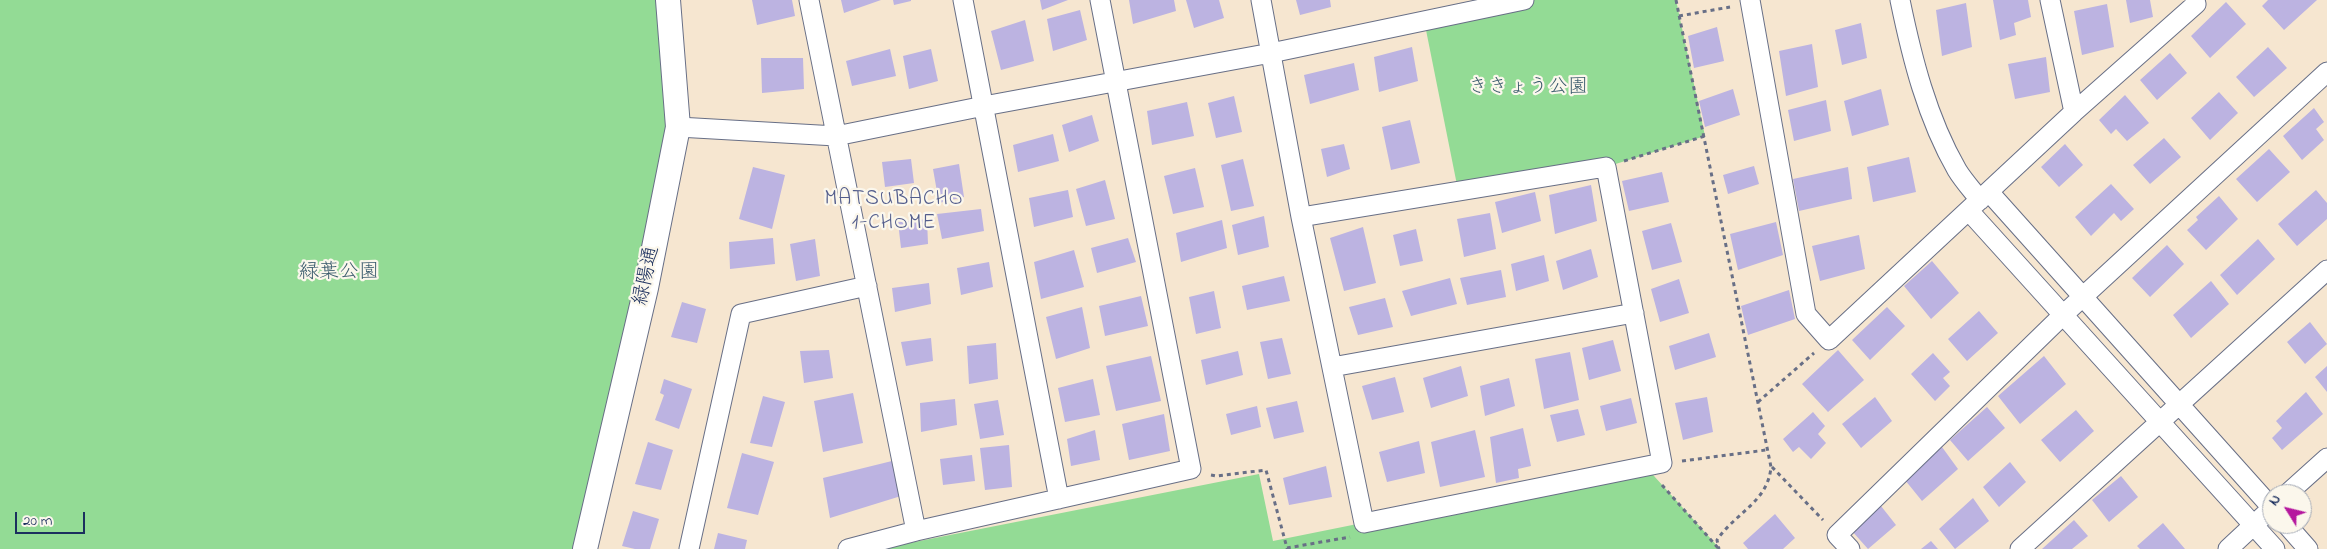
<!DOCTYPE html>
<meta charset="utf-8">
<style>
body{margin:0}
#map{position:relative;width:2327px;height:549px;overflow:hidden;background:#f6e6d0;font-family:"Indie Flower",sans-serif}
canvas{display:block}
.north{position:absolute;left:2262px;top:484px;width:50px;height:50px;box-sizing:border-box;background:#fbf7ec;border:1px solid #a1a7b3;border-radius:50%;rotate:306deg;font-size:14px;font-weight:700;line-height:20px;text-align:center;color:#1b2f5e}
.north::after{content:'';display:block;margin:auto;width:18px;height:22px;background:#b5179e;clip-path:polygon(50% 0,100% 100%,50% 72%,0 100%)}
.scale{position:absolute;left:15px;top:512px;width:70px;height:22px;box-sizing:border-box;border:2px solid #1b2f5e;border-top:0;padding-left:6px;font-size:15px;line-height:18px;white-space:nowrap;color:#1b2f5e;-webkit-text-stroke:4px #fbf7ec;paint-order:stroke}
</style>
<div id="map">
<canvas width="2327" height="549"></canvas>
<div class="north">N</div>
<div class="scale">20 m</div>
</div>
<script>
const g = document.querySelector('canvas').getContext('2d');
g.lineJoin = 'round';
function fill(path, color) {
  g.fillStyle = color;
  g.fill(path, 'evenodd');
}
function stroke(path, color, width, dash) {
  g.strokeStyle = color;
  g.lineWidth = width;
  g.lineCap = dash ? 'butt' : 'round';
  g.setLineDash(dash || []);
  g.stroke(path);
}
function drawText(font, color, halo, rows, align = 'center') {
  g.font = font + ' "Indie Flower","Klee One",sans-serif';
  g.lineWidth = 4.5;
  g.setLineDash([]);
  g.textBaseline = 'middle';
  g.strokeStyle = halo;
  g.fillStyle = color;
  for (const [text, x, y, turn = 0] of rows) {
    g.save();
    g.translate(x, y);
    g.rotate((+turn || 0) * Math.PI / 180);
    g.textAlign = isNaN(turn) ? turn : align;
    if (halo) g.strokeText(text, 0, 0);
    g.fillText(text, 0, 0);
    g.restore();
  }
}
fill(new Path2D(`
 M0,0H668L678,127L585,549H0Z
 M1524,0H1676L1705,136L1606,167L1458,190L1424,20Z
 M1645,466L1720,549H879L1259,474L1273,541Z`), '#93db95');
fill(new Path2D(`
 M752,0H792L795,16L757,25Z
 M841,0H881L844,13Z
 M893,0H911V1L894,5Z
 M1040,0H1068L1042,10Z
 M1129,0H1174L1176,11L1133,24Z
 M1186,0H1219L1224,18L1194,28Z
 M1296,0H1330L1331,7L1300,15Z
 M1993,0H2028L2031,17L2014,23L2016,35L2000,40Z
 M2126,0H2150L2153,17L2130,23Z
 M2268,0H2317L2284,30L2262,6Z
 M2226,2L2246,24L2210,58L2191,36Z
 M1966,3L1972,47L1942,56L1936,10Z
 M2107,4L2114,47L2082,55L2074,11Z
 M1080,10L1087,40L1053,51L1047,19Z
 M1025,20L1034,61L1001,70L991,31Z
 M1861,23L1867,58L1842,65L1835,30Z
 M1717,27L1724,61L1694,68L1688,36Z
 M1812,44L1818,87L1786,96L1779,51Z
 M1412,47L1418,81L1379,92L1374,57Z
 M2268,47L2287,68L2254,97L2236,77Z
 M890,49L896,76L852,86L846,61Z
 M931,49L938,81L909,89L903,56Z
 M2170,53L2187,73L2157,100L2140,80Z
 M2046,57L2050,92L2015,99L2008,64Z
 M761,58H803L804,89L762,93Z
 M1354,63L1359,90L1310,104L1304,75Z
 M1733,89L1740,115L1705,127L1699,101Z
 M1881,89L1889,125L1852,136L1844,101Z
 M2219,92L2238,113L2210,140L2191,118Z
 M2125,95L2149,123L2127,141L2116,129L2111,134L2099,120Z
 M1234,96L1242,132L1216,138L1208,103Z
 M1826,100L1831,131L1794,141L1788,110Z
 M1187,102L1194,136L1152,145L1147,111Z
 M2314,108L2324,122L2316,129L2324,140L2302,160L2283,136Z
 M1092,115L1099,141L1069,152L1062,125Z
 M1410,120L1420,163L1391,170L1382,127Z
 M1053,134L1059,161L1018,172L1013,145Z
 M2164,138L2181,157L2150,184L2133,165Z
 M1344,144L1350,169L1327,177L1321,149Z
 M2065,144L2083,165L2059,187L2041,167Z
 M2269,149L2290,172L2257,202L2236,179Z
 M1909,157L1916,192L1873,202L1867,167Z
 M911,159L914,183L885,187L882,162Z
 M1243,159L1254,206L1231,211L1221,165Z
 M959,164L964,197L939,203L933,169Z
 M1754,166L1759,184L1728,194L1723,175Z
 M753,167L785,175L772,229L739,219Z
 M1848,167L1852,199L1799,211L1793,179Z
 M1195,168L1204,207L1173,214L1164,176Z
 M1662,172L1669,202L1629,211L1622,181Z
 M1105,180L1115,219L1086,226L1076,189Z
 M2111,184L2134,209L2121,221L2114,213L2091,236L2075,217Z
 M1591,185L1597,221L1555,234L1549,195Z
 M1068,190L1073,217L1034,227L1029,198Z
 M2316,190L2327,203V219L2297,246L2278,224Z
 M1535,192L1541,221L1502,233L1495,202Z
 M2219,196L2238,219L2206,250L2187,230L2198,220L2196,217Z
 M981,209L984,231L942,239L937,214Z
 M1490,213L1496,249L1464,257L1457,219Z
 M1264,216L1269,247L1238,255L1232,225Z
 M927,219L928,244L901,248L898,222Z
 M1222,220L1227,248L1181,262L1176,233Z
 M1776,222L1783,255L1738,270L1730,234Z
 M1671,223L1682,262L1652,270L1642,231Z
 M1363,227L1376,283L1344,291L1330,238Z
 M1416,229L1423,261L1400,266L1393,235Z
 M1859,235L1865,269L1820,281L1812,246Z
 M773,238L775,264L730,269L729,242Z
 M1128,238L1136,262L1097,273L1091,248Z
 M815,239L820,276L796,281L790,244Z
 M2258,239L2275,259L2237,295L2220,275Z
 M2167,245L2184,264L2150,297L2132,278Z
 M1591,249L1598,277L1563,290L1556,261Z
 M1074,250L1084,287L1041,299L1034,262Z
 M1544,255L1549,281L1516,291L1511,264Z
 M1932,261L1959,293L1931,319L1904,286Z
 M989,262L993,287L961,295L957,268Z
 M1501,270L1506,297L1467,305L1460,278Z
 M1284,276L1290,301L1247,310L1242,286Z
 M1450,278L1457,304L1411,316L1402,291Z
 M1679,279L1689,313L1660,322L1651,289Z
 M2211,281L2229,304L2191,338L2173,315Z
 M929,283L931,304L895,312L892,288Z
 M1789,290L1795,319L1748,335L1741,306Z
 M1214,291L1221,328L1196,334L1189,297Z
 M1141,296L1148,326L1105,336L1099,306Z
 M1385,298L1393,327L1358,335L1349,307Z
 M682,302L706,309L697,343L671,337Z
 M1082,307L1090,348L1056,359L1046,317Z
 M1887,307L1905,326L1870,360L1852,340Z
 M1979,311L1998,333L1967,361L1948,339Z
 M2310,322L2327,344L2305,364L2287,342Z
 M1709,333L1716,357L1675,370L1669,346Z
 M931,338L933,361L906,366L901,342Z
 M1282,338L1291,374L1268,379L1260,342Z
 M1613,340L1621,371L1589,380L1582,348Z
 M996,343L998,379L969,384L967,346Z
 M829,350L833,378L804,383L800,351Z
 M1838,350L1864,380L1828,412L1802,384Z
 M1238,351L1243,375L1206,385L1201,360Z
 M1570,352L1579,400L1544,409L1535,359Z
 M1933,353L1950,372L1943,378L1950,386L1935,401L1911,374Z
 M1151,356L1161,401L1116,411L1106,366Z
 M2044,356L2066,384L2020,424L1998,396Z
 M1461,366L1468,396L1431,408L1423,378Z
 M2327,366V392L2315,377Z
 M1395,377L1404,412L1372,420L1362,386Z
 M1509,378L1515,406L1485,416L1480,386Z
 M664,379L692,389L679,429L655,420L664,395L660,393Z
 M1093,379L1100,415L1065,422L1058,388Z
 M2306,392L2323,414L2282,450L2272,438L2282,428L2276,421Z
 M853,393L863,443L823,452L814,401Z
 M763,396L785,402L772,447L750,443Z
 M1707,397L1713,432L1683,440L1675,403Z
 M1875,397L1892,421L1861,448L1842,424Z
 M1631,398L1637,423L1606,431L1600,406Z
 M955,399L957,425L921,432L920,403Z
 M998,400L1004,435L980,439L974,404Z
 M1297,401L1304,432L1274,439L1266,408Z
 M1257,406L1261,427L1231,435L1226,414Z
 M1987,407L2005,428L1968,461L1950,440Z
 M1578,409L1585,435L1557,442L1550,415Z
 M2076,410L2094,431L2060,462L2041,440Z
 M1813,412L1825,426L1818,434L1826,443L1811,459L1799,447L1793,452L1783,439Z
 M1164,414L1170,451L1129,460L1122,424Z
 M1523,428L1531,466L1518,469L1519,478L1496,483L1490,437Z
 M1095,430L1100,460L1071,466L1067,439Z
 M1475,430L1485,477L1440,487L1431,442Z
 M1419,441L1425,473L1387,482L1379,452Z
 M648,442L673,450L661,490L635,484Z
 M1009,445L1012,487L985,490L980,448Z
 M1942,447L1958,469L1922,501L1905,480Z
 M742,453L774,462L758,515L727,508Z
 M972,455L975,481L943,485L940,459Z
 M892,461L901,496L830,518L823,478Z
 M2010,462L2026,482L1999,507L1983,487Z
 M1326,466L1332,497L1289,505L1283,478Z
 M2121,476L2138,497L2109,522L2092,500Z
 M1973,498L1989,521L1955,549L1939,529Z
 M1881,506L1896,525L1868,549L1852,531Z
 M633,511L659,519L650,549H635L622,546Z
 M1775,514L1795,538L1783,549H1748L1743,543Z
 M2074,520L2088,536L2072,549H2042Z
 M2163,523L2185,549H2140L2137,546Z
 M718,533L747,540L745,549H714Z
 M1931,541L1938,549H1921Z`), '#bcb3e1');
const minor = new Path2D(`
 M809,0L916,531
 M963,0L1059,499
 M1261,0L1301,217L1364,523L1662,463L1606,167L1301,217
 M1750,0L1806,314L1829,340L2074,112L2196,4L2195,0
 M1900,0C1912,58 1927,118 1957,170C1963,180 1972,190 1980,200
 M2050,0L2074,112
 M678,127L836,136L984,106L1271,53L1524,0
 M1989,192L2272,508L2228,549
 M1969,211L2275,549
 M1332,367L1634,313
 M2287,494L2327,458
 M2286,524L2308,549
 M689,549L741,314L867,286
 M848,549L916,531L1191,469L1100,0
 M1850,549L1837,535L2063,315L2327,72
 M2020,549L2327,270`);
const tertiary = new Path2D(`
 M585,549L646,288L678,127L668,0`);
stroke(minor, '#686f86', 21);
stroke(tertiary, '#686f86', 26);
stroke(new Path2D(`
 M1676,0L1771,467C1768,502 1735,513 1717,540L1719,549
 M1679,16L1730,7
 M1624,161L1705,136
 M1758,402L1814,353
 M1682,461L1766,450
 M1772,467L1823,520
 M1211,475L1216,476L1266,470L1287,548L1350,537
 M1662,485L1719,549`), '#686f86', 3, [4, 4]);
stroke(minor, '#fff', 19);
stroke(tertiary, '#fff', 24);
drawText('20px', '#395a6c', '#fbf7ec', [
 ["ききょう公園",1528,89],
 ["緑葉公園",339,274]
]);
drawText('20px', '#1b2f5e', '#fbf7ec', [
 ["緑陽通",648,276,-78]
]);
g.letterSpacing = '1px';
drawText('21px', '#535d8c', '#fbf7ec', [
 ["MATSUBACHO",894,201],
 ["1-CHOME",894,225]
]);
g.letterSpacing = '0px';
</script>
